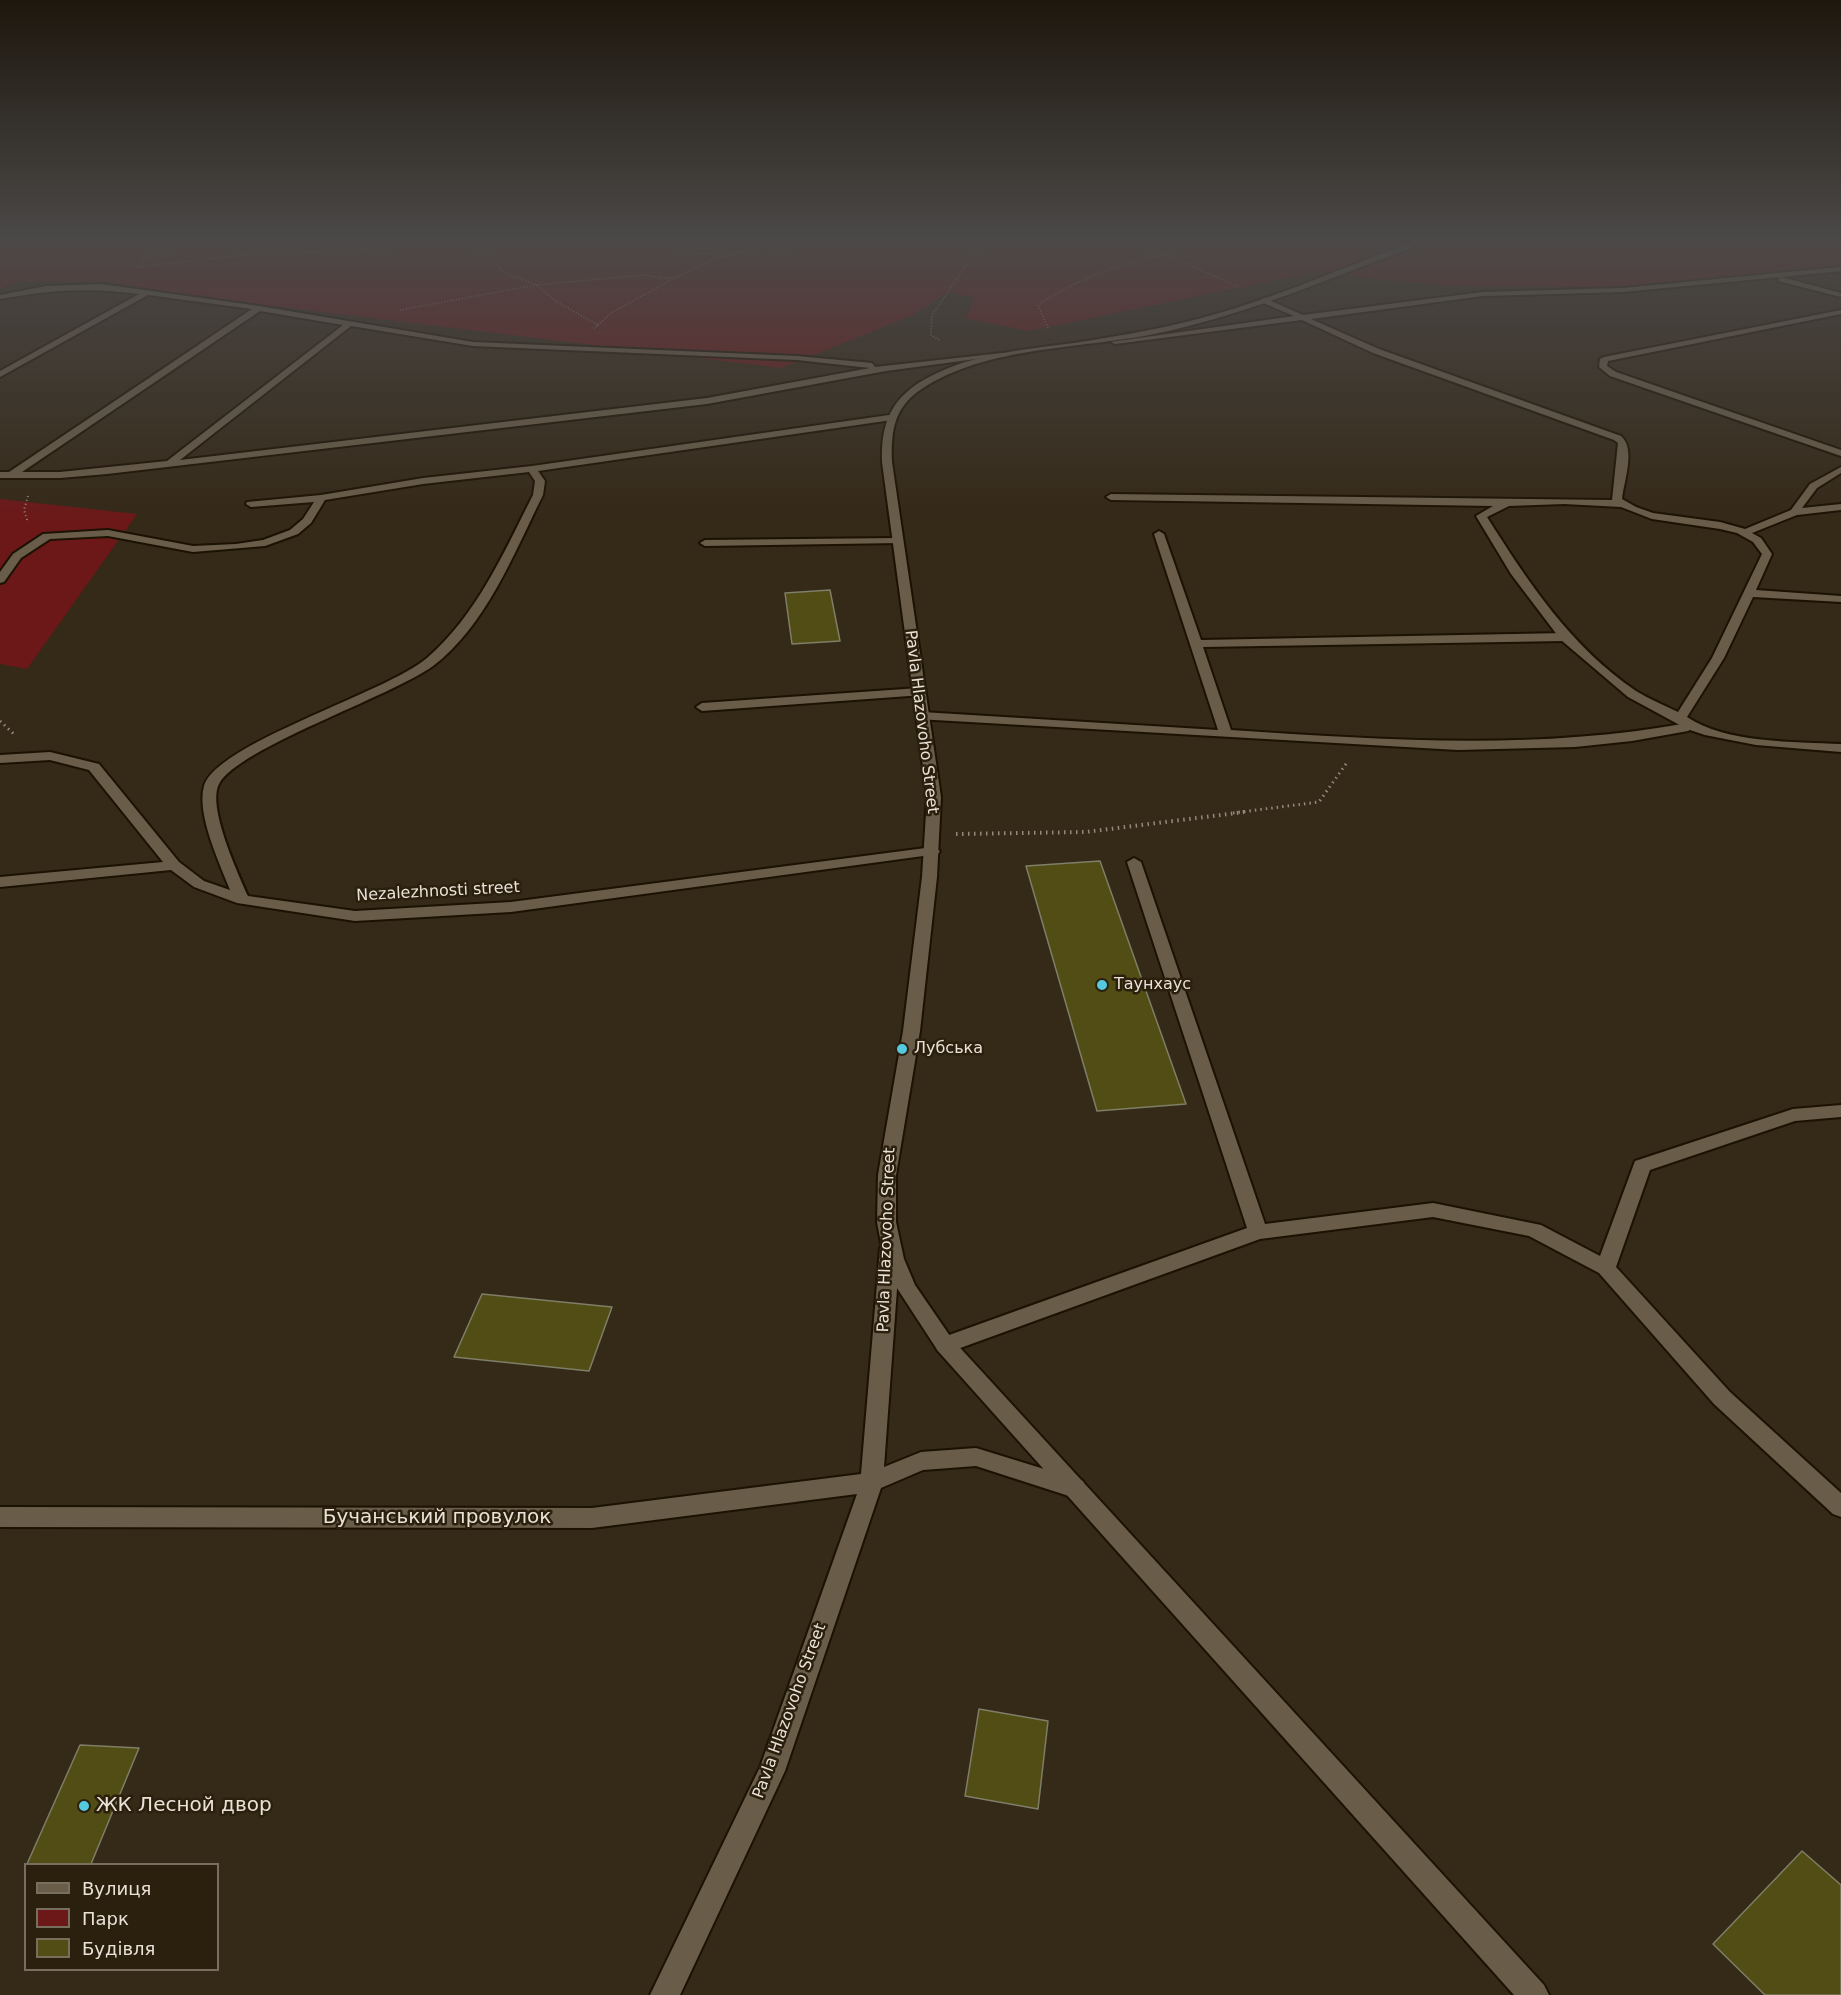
<!DOCTYPE html>
<meta charset="utf-8">
<style>
body{margin:0}
#map{position:relative;width:1841px;height:1995px;overflow:hidden;background:#352918;font-family:"DejaVu Sans",sans-serif}
canvas{display:block}
.legend{position:absolute;left:24px;top:1863px;width:195px;height:108px;box-sizing:border-box;background:#2b200e;border:2px solid #776e5e;margin:0;padding:8px 10px;list-style:none;font-size:18px;color:#eae2d7}
.legend li{display:flex;align-items:center;gap:12px;height:30px}
.legend b{width:30px;border:2px solid #776e5e}
</style>
<div id="map">
<canvas width="1841" height="1995"></canvas>
<ul class="legend">
<li><b style="height:8px;background:#695c49"></b>Вулиця</li>
<li><b style="height:16px;background:#6c1818"></b>Парк</li>
<li><b style="height:16px;background:#514d14"></b>Будівля</li>
</ul>
</div>
<script>
const g = document.querySelector('canvas').getContext('2d');
g.lineJoin = 'round';
function fill(path, color) {
  g.fillStyle = color;
  g.fill(path, 'evenodd');
}
function stroke(path, color, width, dash) {
  g.strokeStyle = color;
  g.lineWidth = width;
  g.lineCap = dash ? 'butt' : 'round';
  g.setLineDash(dash || []);
  g.stroke(path);
}
function drawText(font, color, halo, rows, align = 'center') {
  g.font = font + ' "DejaVu Sans",sans-serif';
  g.lineWidth = 5;
  g.setLineDash([]);
  g.textBaseline = 'middle';
  g.strokeStyle = halo;
  g.fillStyle = color;
  for (const [text, x, y, turn = 0] of rows) {
    g.save();
    g.translate(x, y);
    g.rotate((+turn || 0) * Math.PI / 180);
    g.textAlign = isNaN(turn) ? turn : align;
    if (halo) g.strokeText(text, 0, 0);
    g.fillText(text, 0, 0);
    g.restore();
  }
}
fill(new Path2D(`
 M0,241H1841V265L1623,287L1450,286L1315,272L1028,331L965,318L975,298L949,292L911,316L781,368L200,297L100,281H17L0,289Z
 M0,499L137,514L27,669L0,664Z`), '#6c1818');
const building = new Path2D(`
 M830,590L840,641L792,644L785,593Z
 M1100,861L1186,1104L1097,1111L1026,866Z
 M482,1294L612,1307L589,1371L454,1357Z
 M979,1709L1048,1721L1038,1809L965,1796Z
 M80,1745L139,1748L91,1864H27Z
 M1802,1851L1841,1885V1995H1765L1713,1944Z`);
fill(building, '#514d14');
stroke(building, '#7f7e67', 1.5);
const service = new Path2D(`
 M1159,531L1164,534L1201,640L1565,633L1571,637L1565,641L1203,647L1231,730C1387,740 1533,751 1688,723L1695,727L1688,731L1632,741L1575,747L1458,750L917,719V713L922,712L1218,730L1154,534Z
 M896,538L900,539V543L705,546L700,543L705,540Z
 M919,688L925,692L923,695L702,711L696,707L702,703Z
 M1134,858L1141,862L1265,1224L1433,1203L1541,1225L1600,1256L1635,1161L1793,1109L1841,1105V1117L1795,1121L1650,1170L1616,1267L1730,1392L1841,1493V1517L1833,1514L1714,1404L1599,1273L1529,1236L1433,1217L1260,1239L952,1351L945,1353L938,1351L935,1345L938,1339L1247,1228L1127,862Z`);
const minor = new Path2D(`
 M1841,267V271L1781,277L1841,293V297L1778,281L1780,277L1623,292L1483,296L1311,319L1379,349L1621,436C1636,449 1624,481 1622,499L1636,507L1653,513L1720,522L1745,529L1791,510L1810,484L1841,467V473L1817,488L1802,508L1841,504V510L1797,515L1752,533L1761,538L1772,554L1756,590L1841,596V602L1753,597L1724,658L1687,717C1725,743 1795,742 1841,744V752L1756,745L1705,735L1687,729L1628,697L1561,640L1511,574L1476,516L1493,506L1111,500L1106,497L1111,494L1612,500L1618,443L1614,440L1373,353L1302,320L1115,344L1111,342L1294,316L1261,302L1264,298L1303,315L1483,292L1623,288ZM1564,504L1621,507L1652,519L1720,529L1737,533L1753,542L1762,554L1712,658L1678,712C1664,705 1649,699 1636,691C1571,647 1528,582 1487,517L1509,506Z
 M101,284L259,306L473,342L797,356L872,363L875,367L1002,353L1006,355L886,371L707,404L107,474L60,478H0V472H9L252,309L148,295L0,377V371L139,294C91,287 48,290 0,299V295L46,286ZM260,311L343,325L167,461L60,472H22ZM351,326L473,346L797,360L870,368L707,398L180,460Z
 M1841,310V314L1608,361L1607,366L1616,372L1841,450V456L1610,376L1599,367L1600,359L1604,357Z
 M889,415L894,418L892,420L538,471L545,481L543,495C514,553 486,626 433,666C390,697 238,748 219,784C207,807 238,873 248,896L355,911L511,902L933,847L940,851L938,854L511,912L355,921L237,903L194,887L171,870L0,887V877L163,862L89,770L50,760L0,763V755L50,752L99,764L179,862L204,881L230,890C220,864 196,814 204,786C217,743 386,693 427,658C477,615 504,552 533,495L535,481L529,472L423,484L325,500L311,523L298,534L265,546L193,552L108,536L50,539L21,558L4,582L0,583V572L13,554L43,534L108,530L193,546L236,544L263,540L290,530L303,519L314,502L251,507L246,504L247,502L321,495L423,478L532,466Z
 M890,1241L897,1243L900,1248L884,1467L921,1452L976,1448L1083,1481L1086,1488L1083,1495L1075,1498L976,1466L923,1470L881,1488L785,1771L680,1995H650L760,1767L857,1494L592,1528L0,1527V1507L592,1508L861,1474L880,1248L883,1243Z`);
const secondary = new Path2D(`
 M1413,241H1423C1403,253 1378,260 1356,269C1287,296 1217,322 1144,336C1071,349 977,348 916,393C893,411 891,434 892,462L941,797L937,877L920,1031L896,1175V1222L904,1259L915,1285L952,1339L1544,1985L1549,1995H1514L938,1351L895,1285L884,1259L877,1222L878,1175L903,1031L922,877L927,797L882,462C881,428 888,404 917,384C964,354 1021,350 1074,343C1112,337 1149,331 1186,322C1264,303 1338,270 1413,241Z`);
stroke(service, '#1c1202', 4);
stroke(minor, '#1c1202', 4);
stroke(secondary, '#1c1202', 4);
stroke(new Path2D(`
 M239,241L268,254
 M666,241C686,259 719,253 744,251
 M1125,241L1166,255L1239,287
 M772,249L861,241
 M137,267L235,256L462,244L489,253L503,272L536,285L557,302L598,325L593,329
 M137,268L145,258L188,241
 M400,310L536,285L643,275L672,279L717,258L791,241
 M598,325L611,313L671,280
 M1048,328L1038,305C1079,278 1118,264 1166,255L1176,241
 M939,340L931,335L932,315L983,241`), '#948a7c', 1.5, [1, 2]);
stroke(new Path2D(`
 M28,496L24,510L28,523`), '#948a7c', 2, [1, 3]);
stroke(new Path2D(`
 M0,721L15,735
 M1233,813L1319,802L1348,761`), '#948a7c', 3, [1.5, 4]);
stroke(new Path2D(`
 M956,834L1085,832L1245,812`), '#948a7c', 4, [1.5, 4.5]);
fill(service, '#695c49');
fill(minor, '#695c49');
fill(secondary, '#695c49');
const sky = g.createLinearGradient(0, 0, 0, 521);
sky.addColorStop(0, '#1d170d');
sky.addColorStop(0.46, '#4b4948');
sky.addColorStop(1, '#4b494800');
g.fillStyle = sky;
g.fillRect(0, 0, 1841, 521);
for (const [x, y, r, color] of [
 [1102,985,6,"#55cadf"],
 [902,1049,6,"#55cadf"],
 [84,1806,6,"#55cadf"]
]) {
  const dot = new Path2D();
  dot.arc(x, y, r, 0, 2 * Math.PI);
  g.fillStyle = color;
  g.fill(dot);
  stroke(dot, '#2b200e', 2);
}
drawText('16px', '#eae2d7', '#2b200e', [
 ["Pavla Hlazovoho Street",921,722,83],
 ["Nezalezhnosti street",438,892,-3],
 ["Pavla Hlazovoho Street",887,1240,-88],
 ["Pavla Hlazovoho Street",790,1711,-70]
]);
drawText('16px', '#eae2d7', '#2b200e', [
 ["Таунхаус",1114,985],
 ["Лубська",914,1049]
], 'left');
drawText('20px', '#eae2d7', '#2b200e', [
 ["Бучанський провулок",437,1518]
]);
drawText('20px', '#eae2d7', '#2b200e', [
 ["ЖК Лесной двор",96,1806]
], 'left');
</script>
